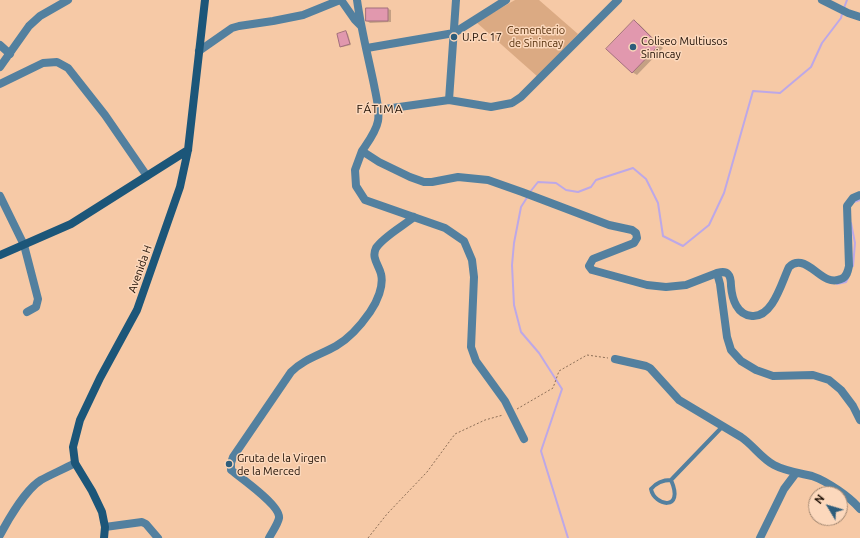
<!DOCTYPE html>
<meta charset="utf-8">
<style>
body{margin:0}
#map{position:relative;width:860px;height:538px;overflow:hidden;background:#f6c9a6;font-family:Ubuntu,sans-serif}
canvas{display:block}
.north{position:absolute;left:808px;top:486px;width:40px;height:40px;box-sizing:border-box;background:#fcd8bc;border:1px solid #a38872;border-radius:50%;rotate:308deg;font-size:11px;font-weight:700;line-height:16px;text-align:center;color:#1e0f04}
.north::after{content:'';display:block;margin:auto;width:14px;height:18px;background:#2e5d7b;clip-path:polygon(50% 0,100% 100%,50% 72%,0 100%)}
</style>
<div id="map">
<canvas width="860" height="538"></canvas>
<div class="north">N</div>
</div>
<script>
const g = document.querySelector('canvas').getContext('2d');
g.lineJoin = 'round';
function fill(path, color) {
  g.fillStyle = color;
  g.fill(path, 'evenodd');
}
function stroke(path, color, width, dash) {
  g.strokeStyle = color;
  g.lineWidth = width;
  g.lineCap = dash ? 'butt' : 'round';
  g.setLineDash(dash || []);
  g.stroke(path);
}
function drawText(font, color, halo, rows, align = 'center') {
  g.font = font + ' Ubuntu,sans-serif';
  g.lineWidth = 3;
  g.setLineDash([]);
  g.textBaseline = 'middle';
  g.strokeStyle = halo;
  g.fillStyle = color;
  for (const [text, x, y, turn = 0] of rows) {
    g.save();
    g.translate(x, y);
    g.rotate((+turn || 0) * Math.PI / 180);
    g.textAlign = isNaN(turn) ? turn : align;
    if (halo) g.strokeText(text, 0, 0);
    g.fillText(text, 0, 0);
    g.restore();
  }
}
fill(new Path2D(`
 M515,0H539L578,34L538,77L476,22Z`), '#dbaa83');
fill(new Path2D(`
 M388,9L391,10V22L370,23L367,21Z
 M634,21L639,24L663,48L637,75L632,72Z
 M346,32L348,34L351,45L342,47L340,46Z`), '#0003');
stroke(new Path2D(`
 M844,8L847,0
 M530,192L538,182L556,183L566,190L578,192L591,187L596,180L633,168L646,179L658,203L663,236L683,246L709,225L724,193L753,91L780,93L811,67L822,43L841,18L842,14
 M528,196L521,207L514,243L512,265L514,305L521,332L539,353L562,389L541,451L568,538
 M854,202L860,200
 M851,223L855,243L853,266
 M837,284L846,282L848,278`), '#bda8e7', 2);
const building = new Path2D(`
 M366,8H388V21H366Z
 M634,20L659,45L632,73L606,49Z
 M346,31L350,44L340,47L337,34Z`);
fill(building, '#e198ae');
stroke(building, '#a26e7d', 1);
stroke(new Path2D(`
 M517,409L553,388L559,371L587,355L608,358
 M368,538L387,514L427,472L455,434L485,420L503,415`), '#8d6f57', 1, [2, 2]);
stroke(new Path2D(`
 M671,480C685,512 654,506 651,489C656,483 663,480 671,480L723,426`), '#53809f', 4);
stroke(new Path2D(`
 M341,0L355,20L361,26
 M357,0C361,29 368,56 374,85C376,96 380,110 378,121C376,132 368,142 362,151L379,162L410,177L424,182H432L458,177L488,180L522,192L609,225L632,230L636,233L637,238L634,243L593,259L589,266L592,270L647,285L666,287L686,285L717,273L720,284L727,337L731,350L741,361L756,370L773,376L813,375L829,380L841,390L853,406L860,420
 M822,0L848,13L860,17
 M0,45L10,54
 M367,48L454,33L506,0
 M199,51L232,28L239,26L273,21L303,15L340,0
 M0,67L29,26L40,16L68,0
 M0,84L43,63L57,62L68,68L105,115L147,176
 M449,100L456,0
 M378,110L449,100L491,107L512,103L521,97L618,0
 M362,151L355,170L356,186L365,200L445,228L464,241L472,260L474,277L471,347L476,361L505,401L524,439
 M0,196L24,245L38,299L36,307L27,312
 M717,273C721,272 725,271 728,274C731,277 731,282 731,286C732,299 737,315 752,316C773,318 782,281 789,267C792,264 796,262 801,263C815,266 825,286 841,279C847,277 848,271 849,266L847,206L853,198L860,195
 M615,359L646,366L650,368L679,400L741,437C753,445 761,458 774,465C785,471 799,473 812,476C827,481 850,497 860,509
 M105,527L142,522L146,524L158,538
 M0,535C8,520 26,489 41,480C52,474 64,469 75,463
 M269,538C272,532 278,524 279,518C281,506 241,478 231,470V463L233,457L291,372C304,359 320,355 336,346C350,338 361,325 370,312C377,302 384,286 381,274C379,265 371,258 376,248C383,237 403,226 414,217
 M760,538L784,489L796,473`), '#53809f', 8);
stroke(new Path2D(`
 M0,255L71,224L188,150
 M104,538L105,527L102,512L92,491L75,463L73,447L80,420L100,378L137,310L180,187L188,150L205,0`), '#1c5679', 8);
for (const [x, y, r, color] of [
 [454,37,4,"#2e5d7b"],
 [633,47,4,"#2e5d7b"],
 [229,464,4,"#2e5d7b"]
]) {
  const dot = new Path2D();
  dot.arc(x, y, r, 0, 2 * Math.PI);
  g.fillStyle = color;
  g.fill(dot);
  stroke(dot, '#fcd8bc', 1.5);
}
drawText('11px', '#57310d', '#fcd8bc', [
 ["Cementerio",536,30],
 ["de Sinincay",536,43]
]);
drawText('11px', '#1e0f04', '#fcd8bc', [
 ["U.P.C 17",462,37],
 ["Coliseo Multiusos",641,41],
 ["Sinincay",641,54],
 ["Gruta de la Virgen",237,458],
 ["de la Merced",237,471]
], 'left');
drawText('11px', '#1e0f04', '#fcd8bc', [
 ["Avenida H",140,269,-70]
]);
g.letterSpacing = '1px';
drawText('12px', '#1e0f04', '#fcd8bc', [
 ["FÁTIMA",380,109]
]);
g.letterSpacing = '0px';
</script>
